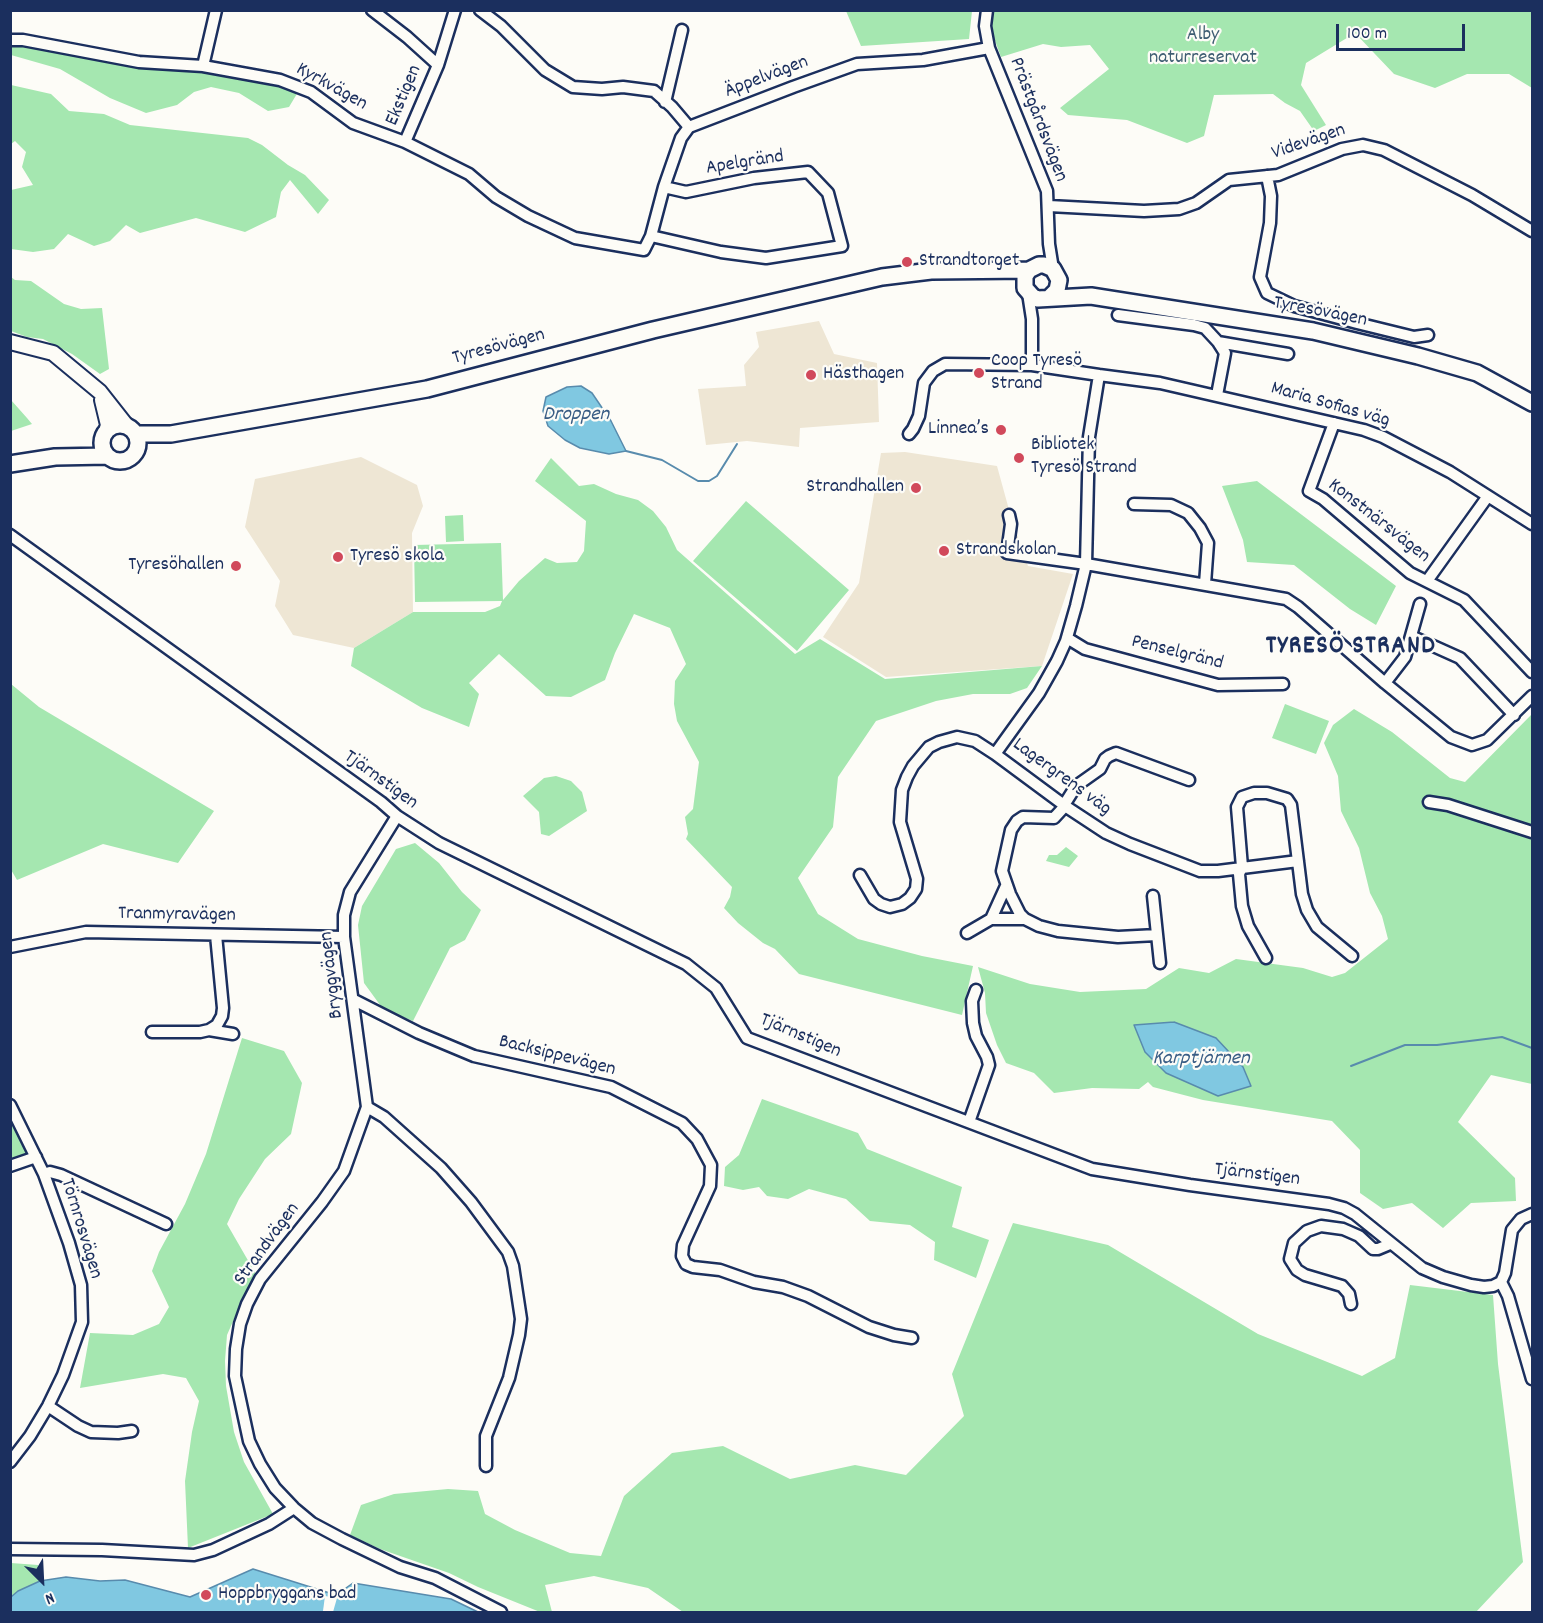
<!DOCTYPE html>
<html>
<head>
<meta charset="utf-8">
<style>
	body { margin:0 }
	#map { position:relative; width:1543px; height:1623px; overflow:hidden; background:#fdfcf7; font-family:Dekko,sans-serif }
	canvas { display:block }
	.frame { position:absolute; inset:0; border:12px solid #1b2f5e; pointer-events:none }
	.north { position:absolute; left:12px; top:1551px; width:60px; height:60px; -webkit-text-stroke:4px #fdfcf7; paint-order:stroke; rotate:156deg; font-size:16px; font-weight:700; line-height:24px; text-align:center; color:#1b2f5e }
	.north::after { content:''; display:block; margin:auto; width:21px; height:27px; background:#1b2f5e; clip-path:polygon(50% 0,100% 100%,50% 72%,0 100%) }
	.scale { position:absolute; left:1336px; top:24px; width:129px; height:27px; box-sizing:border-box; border:3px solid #1b2f5e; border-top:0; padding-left:8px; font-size:18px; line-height:21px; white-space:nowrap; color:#1b2f5e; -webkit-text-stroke:4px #fdfcf7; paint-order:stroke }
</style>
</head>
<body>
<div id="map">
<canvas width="1543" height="1623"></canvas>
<div class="frame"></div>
<div class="north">N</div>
<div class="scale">100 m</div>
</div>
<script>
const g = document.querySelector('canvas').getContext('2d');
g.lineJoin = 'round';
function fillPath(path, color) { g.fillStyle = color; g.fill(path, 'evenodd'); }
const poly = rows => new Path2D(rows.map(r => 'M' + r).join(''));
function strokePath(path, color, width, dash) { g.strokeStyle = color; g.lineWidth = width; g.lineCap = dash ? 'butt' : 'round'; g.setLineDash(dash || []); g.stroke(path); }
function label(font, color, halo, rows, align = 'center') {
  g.font = font + ' Dekko,sans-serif'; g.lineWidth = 4.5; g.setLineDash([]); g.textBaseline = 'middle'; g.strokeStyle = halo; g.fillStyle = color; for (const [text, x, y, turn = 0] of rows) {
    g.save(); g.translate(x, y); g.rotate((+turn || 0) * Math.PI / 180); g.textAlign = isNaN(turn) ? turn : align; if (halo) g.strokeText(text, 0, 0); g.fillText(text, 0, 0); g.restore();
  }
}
const built = poly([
	[819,321,834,354,877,363,879,422,800,428,799,447,747,441,706,445,698,389,746,386,744,365,759,347,756,332],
	[905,452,997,466,1011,517,1028,566,1073,574,1042,666,886,677,823,637,859,583,881,453],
	[361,457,417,485,423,506,412,533,413,612,354,648,293,635,275,606,280,581,245,527,255,479]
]);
const green = poly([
	[846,11,972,11,969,39,861,46],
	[990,11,1532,11,1532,88,1509,74,1467,74,1435,88,1394,74,1355,33,1306,63,1301,85,1326,125,1314,131,1300,111,1285,103,1273,94,1214,95,1204,136,1187,143,1127,120,1068,115,1060,108,1109,69,1090,45,1061,47,1043,44,1001,57,993,35,990,22],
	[10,44,21,44,141,67,205,73,276,82,298,92,289,107,268,111,239,93,211,87,194,92,177,105,146,113,110,98,60,69,11,55],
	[11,85,51,94,69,111,104,114,130,125,248,138,262,145,288,165,305,175,329,200,318,214,290,180,281,192,276,217,245,232,196,218,140,233,126,225,110,241,94,246,68,234,54,249,33,252,11,249,11,190,33,185,22,167,26,152,15,141,11,144],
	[11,277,15,280,31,281,64,304,81,309,102,308,109,369,100,374,72,354,43,339,27,337,11,331],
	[11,400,27,418,32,424,11,431],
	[551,458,579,486,594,484,616,494,638,500,653,511,666,527,677,550,795,654,820,639,885,679,1042,666,1027,688,1010,694,973,694,936,701,876,721,838,777,833,827,798,878,818,914,858,939,922,956,973,966,962,1015,799,974,775,949,763,943,738,923,724,908,730,897,732,887,686,839,688,834,685,817,693,809,699,762,677,721,674,704,675,681,686,664,670,628,634,614,615,653,605,680,571,697,546,696,499,654,469,683,479,694,469,727,422,708,351,666,354,648,413,612,485,612,500,606,502,601,415,602,414,545,501,543,503,600,519,581,545,558,557,563,577,562,584,551,586,521,535,481],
	[1257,481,1396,586,1376,625,1350,609,1294,565,1247,562,1243,540,1222,486],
	[746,501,849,590,797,651,693,561],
	[463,515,464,541,446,542,445,516],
	[11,684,39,707,214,811,178,863,103,844,17,880,10,868],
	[1285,704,1329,721,1316,754,1272,738],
	[1354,709,1392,732,1450,778,1465,782,1532,714,1532,1084,1491,1075,1458,1122,1515,1178,1516,1201,1471,1203,1443,1228,1412,1203,1383,1209,1360,1193,1360,1150,1332,1121,1203,1100,1153,1087,1148,1082,1139,1089,1092,1088,1054,1093,1034,1073,1006,1063,997,1045,986,1013,985,993,978,967,1030,984,1080,992,1146,989,1179,968,1209,973,1236,959,1303,968,1332,977,1345,973,1388,939,1382,916,1370,893,1359,848,1341,811,1338,776,1324,743,1333,725],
	[1145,1052,1218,1096,1166,1073],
	[556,776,571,781,582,792,587,811,549,836,541,834,539,812,523,796,544,778],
	[415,843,439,863,462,892,481,910,465,940,450,948,413,1021,383,1009,364,983,358,925,362,906,396,849],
	[1066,847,1078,856,1069,867,1046,861,1049,855,1057,855],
	[242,1038,284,1051,302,1083,291,1134,265,1159,239,1199,227,1224,257,1276,238,1310,227,1335,225,1361,226,1386,234,1432,244,1462,273,1514,188,1548,185,1481,192,1432,199,1401,186,1378,163,1374,80,1388,90,1333,133,1335,159,1324,169,1307,152,1271,159,1252,185,1204,206,1154],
	[762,1099,858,1133,867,1149,962,1187,952,1227,989,1240,976,1278,934,1260,935,1242,910,1225,870,1221,846,1199,809,1189,788,1199,767,1196,759,1187,743,1190,724,1186,725,1167,739,1155],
	[10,1109,32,1152,11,1161,10,1161],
	[1013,1223,1108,1245,1258,1334,1362,1376,1395,1358,1410,1285,1493,1295,1498,1364,1523,1562,1476,1612,683,1612,648,1588,594,1576,545,1585,552,1612,540,1612,478,1587,449,1573,380,1549,350,1535,361,1505,394,1494,448,1489,478,1491,485,1514,515,1530,570,1553,601,1556,624,1496,672,1453,723,1446,790,1479,855,1465,906,1475,964,1416,952,1374],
	[11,1563,38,1565,40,1581,18,1591,11,1597]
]);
const water = poly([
	[581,386,592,393,611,421,626,451,609,454,580,448,565,440,548,426,543,411,546,397,567,387,581,386],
	[1174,1022,1216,1038,1243,1067,1251,1086,1218,1096,1166,1073,1145,1052,1134,1025,1174,1022],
	[253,1569,336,1595,353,1583,451,1599,478,1612,11,1612,11,1597,18,1591,40,1581,66,1577,100,1581,125,1580,190,1597,253,1569]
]);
const pier = poly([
	[325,1596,337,1598,333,1612,323,1611]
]);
const stream = poly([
	[626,451,662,460,698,481,709,481,717,476,737,444],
	[1351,1066,1405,1045,1437,1045,1502,1037,1532,1048]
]);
const minor = poly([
	[372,10,407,37,438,65],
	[480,10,501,26,545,70,573,87,602,89,623,87,654,91,672,107,689,127],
	[987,10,985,26,989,48,1047,191,1049,244,1053,269],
	[10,40,23,40,139,62,203,66,280,80,311,92,353,123,405,142,469,174,496,197,528,216,575,238,644,250,651,236,664,187,681,138,689,127,793,87,857,64,923,60,989,48],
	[203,66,216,10],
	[665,102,682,30],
	[405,142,438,65,455,10],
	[1267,176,1271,196,1270,223,1260,277,1267,293,1294,306,1357,323,1414,337,1428,335],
	[1049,206,1144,211,1179,209,1196,203,1229,180,1278,175,1342,149,1363,145,1384,150,1472,195,1532,231],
	[651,236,721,252,766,258,842,246,828,193,808,172,754,178,686,192,664,187],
	[1028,293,1032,319,1032,365],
	[1118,315,1194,325,1205,328,1218,342,1288,354],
	[1099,375,1160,383,1364,430,1383,437,1450,472,1532,524],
	[1217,395,1225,353,1218,342],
	[1334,423,1309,491,1323,499,1410,573,1464,600,1532,672],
	[909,434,913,429,919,416,924,383,933,371,945,364,1032,365,1099,375,1089,437,1086,564,1076,606,1066,641,1057,661,1039,693,995,754],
	[1134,504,1171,505,1188,513,1200,528,1208,543,1205,584],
	[1009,515,1011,524,1007,553,1086,564,1286,599,1298,607,1385,683,1451,737,1472,745,1487,740,1532,696],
	[10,535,381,802,397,816,439,843,686,964,716,988,747,1038,1092,1169,1190,1185,1329,1204,1344,1208,1355,1214,1422,1268,1443,1277,1471,1285,1484,1287,1493,1286,1501,1282,1505,1273,1512,1230,1521,1219,1532,1214],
	[1427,581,1488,496],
	[1411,636,1460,658,1514,715],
	[1067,638,1085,649,1218,685,1283,684],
	[1385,683,1405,657,1420,604],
	[1429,802,1448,805,1532,832],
	[1064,805,1076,786,1100,769,1105,759,1109,756,1116,753,1189,780],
	[1065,806,1054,818,1023,817,1017,821,1011,830,1002,871,1010,894,1020,914,1025,919,1039,926,1058,931,1118,937,1157,935],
	[397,816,350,892,344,915,344,937,367,1107,344,1171,322,1202,260,1279,247,1304,240,1324,236,1349,235,1376,249,1441,260,1464,275,1488,294,1508,312,1523,342,1539,400,1567,435,1578,501,1612],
	[860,875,874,899,881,904,890,907,902,904,910,898,916,889,917,879,900,822,902,790,907,777,913,766,929,747,939,742,957,737,975,741,995,754,1068,808,1106,833,1130,844,1200,871,1218,871,1298,861],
	[1153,896,1160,963],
	[991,919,1006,886],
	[967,933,991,919,1025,919],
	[10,947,86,932,344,937],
	[1266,958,1248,926,1242,906,1239,874,1242,867,1237,807,1242,797,1254,793,1267,793,1287,799,1291,805,1302,894,1307,910,1317,927,1352,956],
	[354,1000,419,1033,474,1056,611,1087,682,1123,697,1139,711,1165,710,1186,683,1245,682,1256,686,1264,693,1267,720,1270,754,1282,783,1287,808,1296,869,1327,894,1335,912,1338],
	[209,1030,233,1034],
	[152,1032,200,1032,209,1030,217,1025,222,1016,223,1008,216,935],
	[10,1105,44,1174,69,1243,81,1285,82,1322,63,1375,48,1406,30,1436,10,1462],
	[367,1107,384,1117,441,1168,471,1202,508,1252,513,1266,521,1319,519,1335,509,1378,486,1436,486,1466],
	[969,1122,989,1065,987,1057,976,1036,973,1023,972,1001,976,990],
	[10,1166,36,1157],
	[44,1174,50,1172,61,1175,166,1224],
	[1501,1282,1508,1296,1532,1379],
	[1351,1304,1349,1294,1342,1286,1305,1275,1297,1270,1290,1259,1294,1243,1307,1231,1321,1226,1343,1229,1359,1236,1373,1249,1378,1249,1390,1244],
	[48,1406,78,1426,91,1432,118,1433,132,1431],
	[10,1549,102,1550,194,1555,213,1550,269,1524,294,1508]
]);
const tertiary = poly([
	[10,342,53,353,100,392,126,425],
	[102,400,108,425,106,432]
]);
const secondary = poly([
	[1029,270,1025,276,1025,288,1033,297,1038,299,1091,296,1313,331,1418,356,1477,373,1532,403],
	'102 443a18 18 0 1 1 36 0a18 18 0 1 1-36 0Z',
	[137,434,171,434,427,389,653,330,882,277,931,271,1029,270,1039,265,1044,265,1053,269,1059,280,1057,290,1049,298],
	[10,464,55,457,107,456]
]);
const markers = [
	[907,262,6,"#d1495b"],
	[979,373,6,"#d1495b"],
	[811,375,6,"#d1495b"],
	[1001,430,6,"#d1495b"],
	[1019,458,6,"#d1495b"],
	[916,488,6,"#d1495b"],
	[944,551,6,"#d1495b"],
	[338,557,6,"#d1495b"],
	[236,566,6,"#d1495b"],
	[206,1595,6,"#d1495b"]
];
const parkNames = [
	["Alby",1203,36],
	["naturreservat",1203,59]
];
const streetNames = [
	["Äppelvägen",767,78,-21],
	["Kyrkvägen",331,88,29],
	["Ekstigen",405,96,-67],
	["Prästgårdsvägen",1037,120,69],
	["Videvägen",1309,143,-19],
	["Apelgränd",745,164,-9],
	["Tyresövägen",1320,313,11],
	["Tyresövägen",499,348,-15],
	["Maria Sofias väg",1330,406,16],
	["Konstnärsvägen",1378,522,38],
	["Penselgränd",1177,654,14],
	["Lagergrens väg",1061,778,36],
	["Tjärnstigen",380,781,36],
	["Tranmyravägen",177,916,1],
	["Bryggvägen",333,975,-97],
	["Tjärnstigen",800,1037,23],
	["Backsippevägen",557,1057,14],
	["Tjärnstigen",1257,1176,7],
	["Törnrosvägen",80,1229,73],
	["Strandvägen",268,1245,-54]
];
const poiNames = [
	["Strandtorget",919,262],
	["Coop Tyresö",991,362],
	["Strand",991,385],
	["Hästhagen",823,375],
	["Linnea’s",989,430,"right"],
	["Bibliotek",1031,446],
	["Tyresö Strand",1031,469],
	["Strandhallen",904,488,"right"],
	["Strandskolan",956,551],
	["Tyresö skola",350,557],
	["Tyresöhallen",224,566,"right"],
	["Hoppbryggans bad",218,1595]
];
const waterNames = [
	["Droppen",576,416],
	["Karptjärnen",1201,1060]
];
const districtNames = [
	["TYRESÖ STRAND",1351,648]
];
fillPath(built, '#eee6d4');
fillPath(green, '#a5e7b0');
fillPath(water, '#80c8e1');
strokePath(water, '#588bad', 1.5);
fillPath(pier, '#fdfcf7');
strokePath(stream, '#588bad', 2);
strokePath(minor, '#1b2f5e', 15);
strokePath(tertiary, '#1b2f5e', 18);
strokePath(secondary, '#1b2f5e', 20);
strokePath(minor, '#fdfcf7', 10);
strokePath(tertiary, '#fdfcf7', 14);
strokePath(secondary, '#fdfcf7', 15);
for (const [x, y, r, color] of markers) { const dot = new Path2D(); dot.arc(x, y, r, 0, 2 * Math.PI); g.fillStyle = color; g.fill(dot); strokePath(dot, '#fdfcf7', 2); }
label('20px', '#3e5d72', '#fdfcf7', parkNames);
label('20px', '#1b2f5e', '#fdfcf7', streetNames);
label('20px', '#1b2f5e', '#fdfcf7', poiNames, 'left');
label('italic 21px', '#395d85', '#fdfcf7', waterNames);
g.letterSpacing = '1.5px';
label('bold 26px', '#1b2f5e', '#fdfcf7', districtNames);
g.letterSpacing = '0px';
</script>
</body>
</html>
